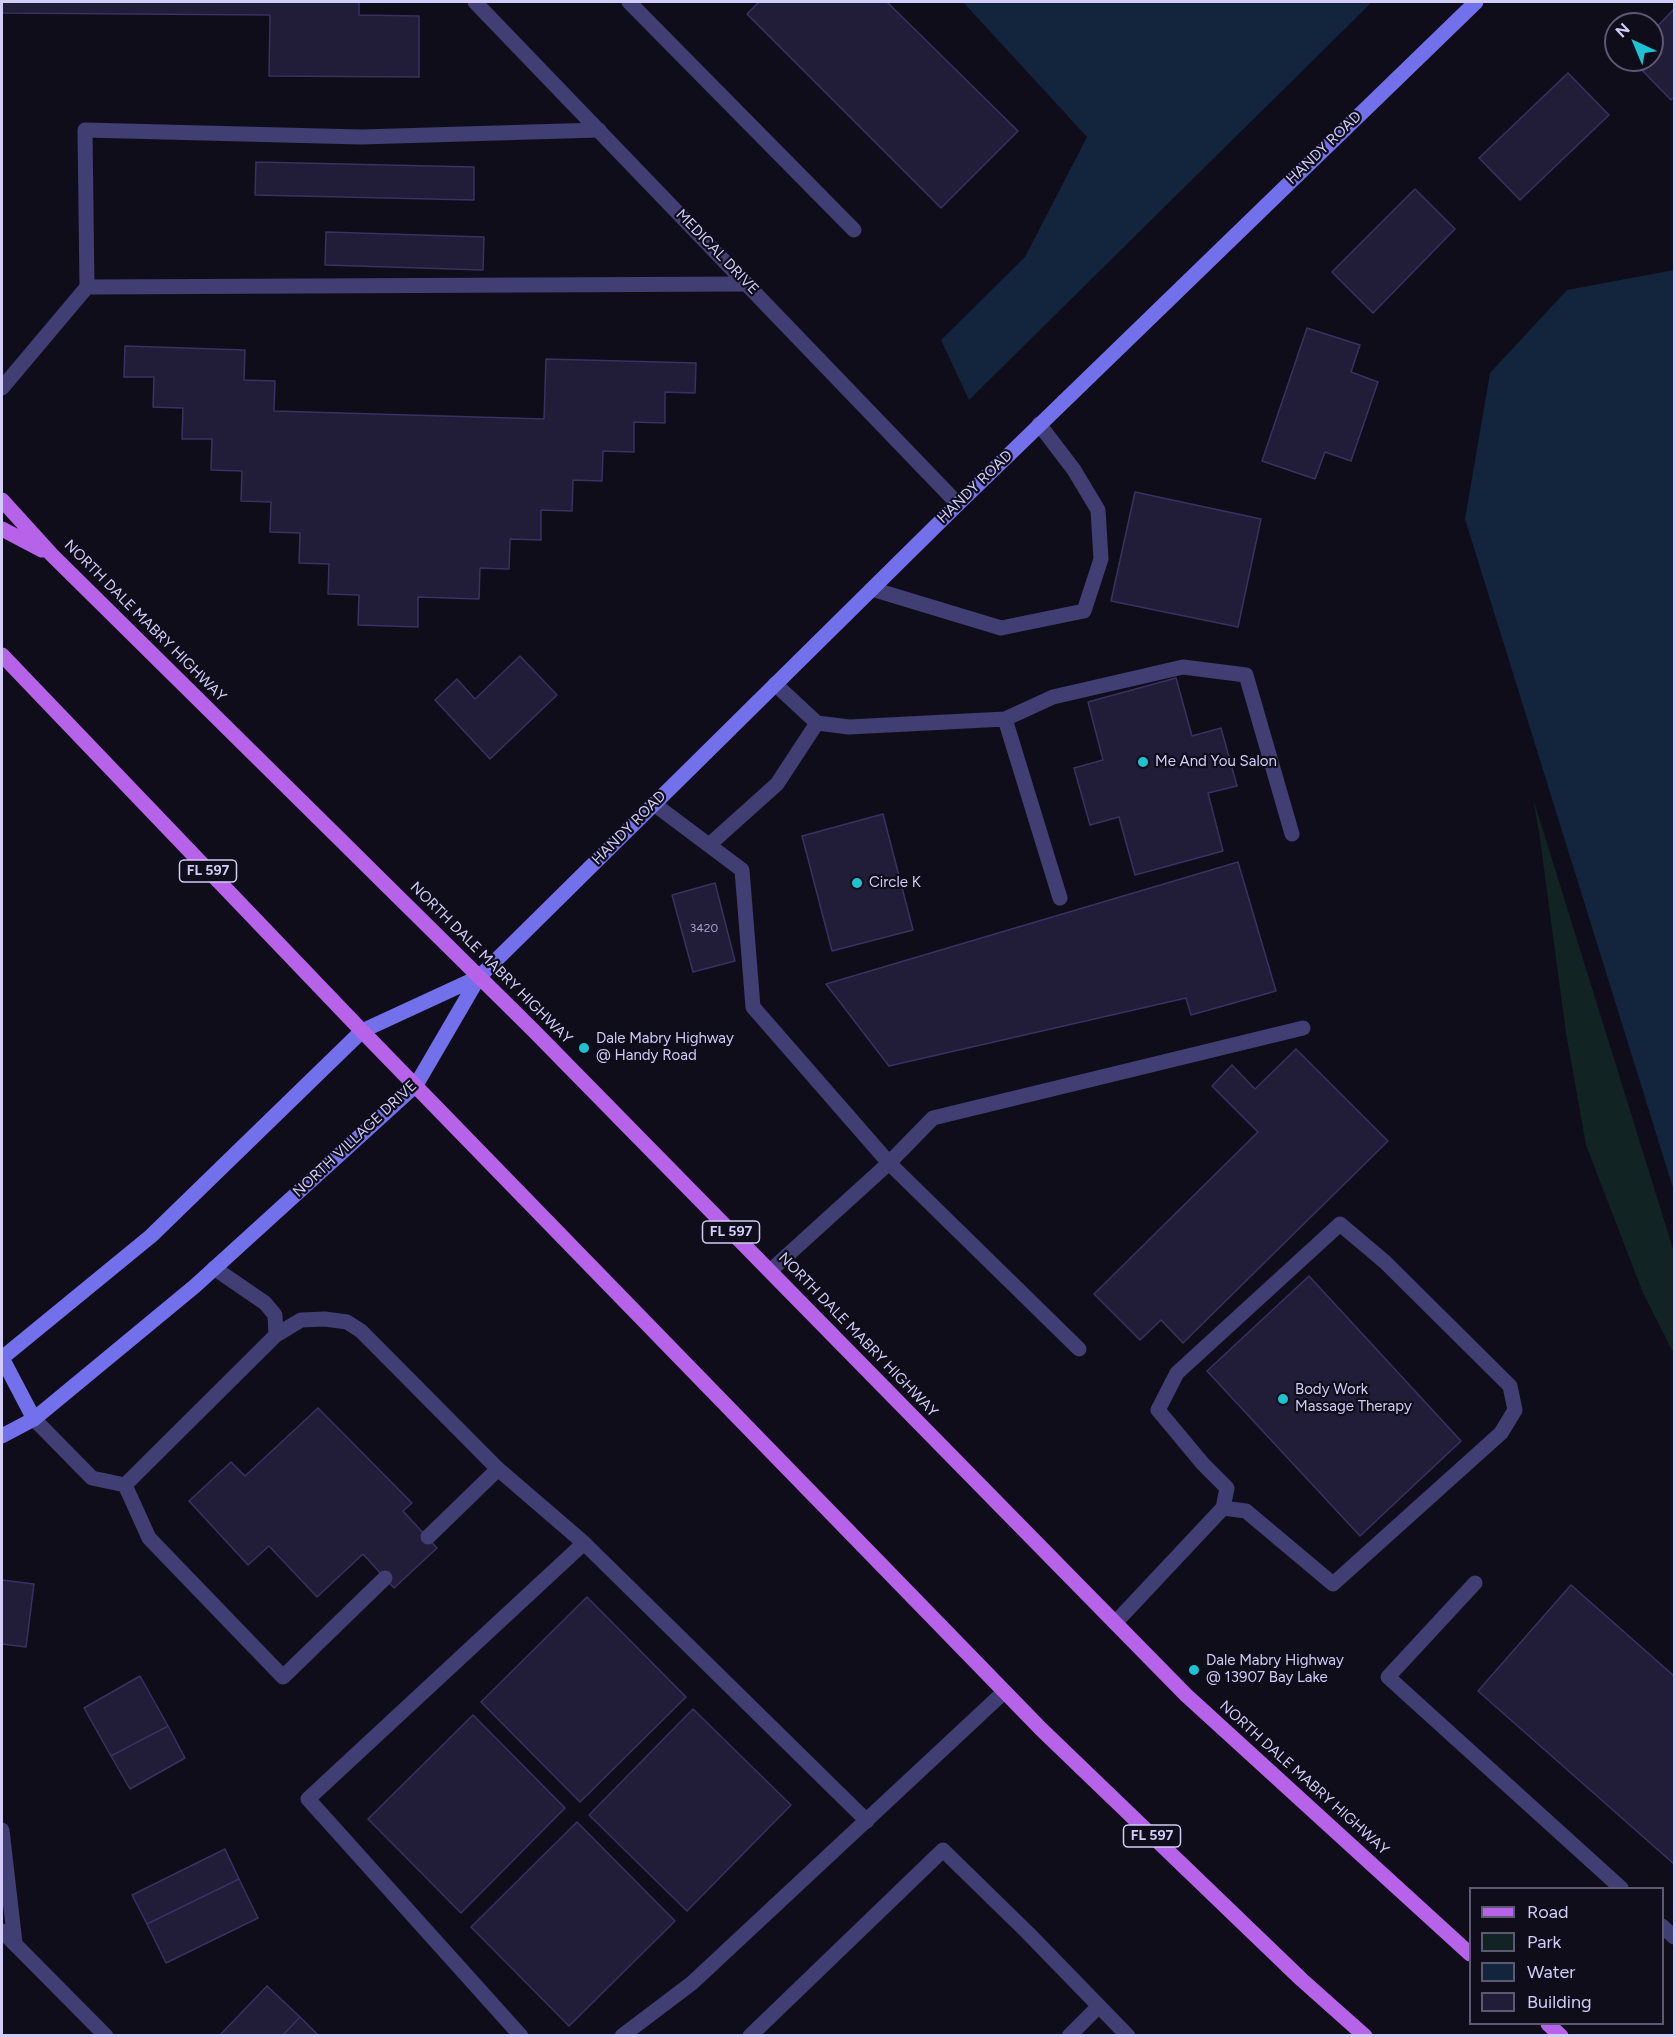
<!DOCTYPE html>
<html>
<head>
<meta charset="utf-8">
<style>
	body { margin:0 }
	#map { position:relative; width:1676px; height:2037px; overflow:hidden; background:#0f0d1a; font-family:Figtree,sans-serif }
	canvas { display:block }
	.frame { position:absolute; inset:0; border:3px solid #d1ccf8; pointer-events:none }
	.legend { position:absolute; left:1469px; top:1887px; width:195px; height:138px; box-sizing:border-box; background:#0f0d1a; border:2px solid #5d5973; margin:0; padding:8px 10px; list-style:none; font-size:18px; color:#d1ccf8 }
	.legend li { display:flex; align-items:center; gap:12px; height:30px }
	.legend b { width:30px; border:2px solid #5d5973 }
	.north { position:absolute; left:1604px; top:12px; width:60px; height:60px; box-sizing:border-box; background:#0f0d1a; border:2px solid #5d5973; border-radius:50%; rotate:316deg; font-size:16px; font-weight:700; line-height:24px; text-align:center; color:#d1ccf8 }
	.north::after { content:''; display:block; margin:auto; width:21px; height:27px; background:#1dc3d3; clip-path:polygon(50% 0,100% 100%,50% 72%,0 100%) }
</style>
</head>
<body>
<div id="map">
<canvas width="1676" height="2037"></canvas>
<div class="frame"></div>
<ul class="legend">
<li><b style="height:8px;background:#b662e9"></b>Road</li>
<li><b style="height:16px;background:#112322"></b>Park</li>
<li><b style="height:16px;background:#13243d"></b>Water</li>
<li><b style="height:16px;background:#211c38"></b>Building</li>
</ul>
<div class="north">N</div>
</div>
<script>
const g = document.querySelector('canvas').getContext('2d');
g.lineJoin = 'round';
function fillPath(path, color) { g.fillStyle = color; g.fill(path, 'evenodd'); }
const poly = rows => new Path2D(rows.map(r => 'M' + r).join(''));
function strokePath(path, color, width, dash) { g.strokeStyle = color; g.lineWidth = width; g.lineCap = dash ? 'butt' : 'round'; g.setLineDash(dash || []); g.stroke(path); }
function label(font, color, halo, rows, align = 'center') {
  g.font = font + ' Figtree,sans-serif'; g.lineWidth = 4.5; g.setLineDash([]); g.textBaseline = 'middle'; g.strokeStyle = halo; g.fillStyle = color; for (const [text, x, y, turn = 0] of rows) {
    g.save(); g.translate(x, y); g.rotate((+turn || 0) * Math.PI / 180); g.textAlign = isNaN(turn) ? turn : align; if (halo) g.strokeText(text, 0, 0); g.fillText(text, 0, 0); g.restore();
  }
}
const green = poly([
	[1533,798,1674,1252,1674,1354,1643,1293,1586,1145,1566,1033,1540,839]
]);
const water = poly([
	[963,2,1372,2,969,400,941,340,1025,257,1087,137],
	[1674,270,1674,1191,1465,519,1490,373,1567,290]
]);
const building = poly([
	[2,2,359,2,359,15,419,16,419,77,269,76,270,15,2,13,2,2],
	[759,2,887,2,1018,131,941,208,747,14,759,2],
	[1674,9,1674,97,1671,100,1632,60,1652,60,1652,32,1674,9],
	[1568,73,1609,115,1520,200,1479,158,1568,73],
	[256,162,474,167,474,200,255,195,256,162],
	[1415,189,1455,229,1373,313,1332,272,1415,189],
	[326,232,484,237,483,270,325,265,326,232],
	[1307,328,1360,345,1351,372,1378,382,1351,461,1325,452,1315,479,1262,461,1307,328],
	[125,346,245,350,244,380,275,381,274,411,544,419,546,359,696,363,695,393,665,392,665,423,634,422,634,452,603,451,602,481,573,480,572,511,541,510,541,540,510,539,509,569,480,568,479,599,418,597,418,627,358,625,359,595,328,594,329,564,299,563,300,533,270,532,271,502,241,501,242,471,211,470,212,439,182,439,183,408,153,407,154,377,124,377,125,346],
	[1135,492,1261,519,1238,627,1111,601,1135,492],
	[520,656,557,695,490,759,435,700,457,679,475,699,520,656],
	[1176,678,1192,736,1221,728,1237,786,1208,793,1223,851,1135,875,1119,817,1090,825,1074,768,1103,760,1088,702,1176,678],
	[883,814,913,930,832,951,802,836,883,814],
	[1238,862,1276,991,1191,1015,1186,998,889,1066,826,984,1238,862],
	[715,883,735,961,693,972,672,895,715,883],
	[1296,1049,1388,1141,1183,1343,1161,1320,1140,1340,1094,1294,1258,1132,1212,1086,1232,1065,1255,1089,1296,1049],
	[1309,1276,1461,1441,1360,1536,1207,1371,1309,1276],
	[318,1408,412,1503,403,1511,437,1548,394,1588,363,1554,317,1597,269,1546,248,1565,189,1501,231,1462,245,1476,318,1408],
	[2,1580,34,1584,26,1647,2,1644,2,1580],
	[1571,1585,1674,1676,1674,1864,1478,1691,1571,1585],
	[587,1597,686,1697,580,1802,481,1702,587,1597],
	[140,1676,168,1726,111,1756,84,1708,140,1676],
	[693,1709,791,1805,687,1911,589,1815,693,1709],
	[473,1715,565,1808,461,1913,368,1819,473,1715],
	[168,1726,185,1758,130,1789,111,1756,168,1726],
	[577,1822,675,1921,569,2026,471,1927,577,1822],
	[225,1849,239,1879,147,1924,132,1895,225,1849],
	[239,1879,258,1918,166,1963,147,1924,239,1879],
	[267,1986,300,2017,282,2036,219,2036,267,1986],
	[300,2017,319,2036,282,2036,300,2017]
]);
const lane = poly([
	[629,2,854,230],
	[87,287,747,284],
	[2,388,87,287,85,130,361,137,599,130],
	[872,589,1001,628,1084,611,1101,559,1098,510,1074,470,1039,424],
	[775,684,817,723,849,727,1005,719,1053,697,1183,667,1246,675,1292,834],
	[1005,719,1060,898],
	[654,804,742,870,753,1007,889,1163,1079,1349],
	[709,845,777,784,817,723],
	[770,1271,889,1163,933,1118,1303,1028],
	[276,1335,301,1320,325,1319,347,1322,361,1331,498,1469,584,1543,867,1821],
	[34,1419,92,1478,125,1485,276,1335,275,1315,265,1303,214,1268],
	[125,1485,149,1538,283,1677,385,1578],
	[428,1537,498,1469],
	[1475,1583,1388,1677,1621,1888],
	[1115,1623,1223,1508,1227,1488,1203,1464,1158,1410,1177,1373,1340,1224,1385,1262,1510,1386,1515,1410,1501,1433,1333,1584,1246,1511,1223,1508],
	[1662,1926,1674,1937],
	[521,2036,308,1799,584,1543],
	[622,2036,692,1983,1004,1692],
	[750,2036,943,1850,1028,1933,1128,2036],
	[1069,2036,1099,2006]
]);
const street = poly([
	[475,2,958,504],
	[2,1830,15,1943],
	[2,1931,106,2036]
]);
const secondary = poly([
	[34,1419,2,1358,151,1236,362,1031,479,977],
	[2,1436,34,1419,195,1286,416,1085,479,977,958,504,1476,2]
]);
const primary = poly([
	[2,500,52,555,533,1030,1186,1695,1470,1954],
	[2,529,42,550],
	[2,655,362,1031,1041,1729,1302,1980,1365,2036],
	[1548,2024,1561,2036]
]);
const markers = [
	[1143,762,6,"#1dc3d3"],
	[857,883,6,"#1dc3d3"],
	[584,1048,6,"#1dc3d3"],
	[1283,1399,6,"#1dc3d3"],
	[1194,1670,6,"#1dc3d3"]
];
const numberNames = [
	["3420",704,928]
];
const shields = [
	[208,871,57],
	[731,1232,57],
	[1152,1836,57]
];
const shieldNames = [
	["FL 597",208,871],
	["FL 597",731,1232],
	["FL 597",1152,1836]
];
const streetNames = [
	["HANDY ROAD",1324,148,-44],
	["MEDICAL DRIVE",717,252,46],
	["HANDY ROAD",975,487,-44],
	["NORTH DALE MABRY HIGHWAY",145,621,45],
	["HANDY ROAD",629,828,-45],
	["NORTH DALE MABRY HIGHWAY",491,963,45],
	["NORTH VILLAGE DRIVE",355,1139,-43],
	["NORTH DALE MABRY HIGHWAY",858,1335,46],
	["NORTH DALE MABRY HIGHWAY",1304,1778,42]
];
const poiNames = [
	["Me And You Salon",1155,762],
	["Circle K",869,883],
	["Dale Mabry Highway",596,1039],
	["@ Handy Road",596,1056],
	["Body Work",1295,1390],
	["Massage Therapy",1295,1407],
	["Dale Mabry Highway",1206,1661],
	["@ 13907 Bay Lake",1206,1678]
];
fillPath(green, '#112322');
fillPath(water, '#13243d');
fillPath(building, '#211c38');
strokePath(building, '#3a3161', 1.5);
strokePath(lane, '#403e72', 15);
strokePath(street, '#403e72', 15);
strokePath(secondary, '#7270eb', 15);
strokePath(primary, '#b662e9', 15);
for (const [x, y, r, color] of markers) { const dot = new Path2D(); dot.arc(x, y, r, 0, 2 * Math.PI); g.fillStyle = color; g.fill(dot); strokePath(dot, '#0f0d1a', 2); }
label('12px', '#a5a0c8', null, numberNames);
for (const [x, y, w] of shields) { const box = new Path2D(); box.roundRect(x - w / 2, y - 11, w, 22, 4.5); g.fillStyle = '#0f0d1a'; g.fill(box); strokePath(box, '#d1ccf8', 1.5); }
label('bold 14px', '#d1ccf8', null, shieldNames);
label('15px', '#d1ccf8', '#0f0d1a', streetNames);
label('15px', '#d1ccf8', '#0f0d1a', poiNames, 'left');
</script>
</body>
</html>
